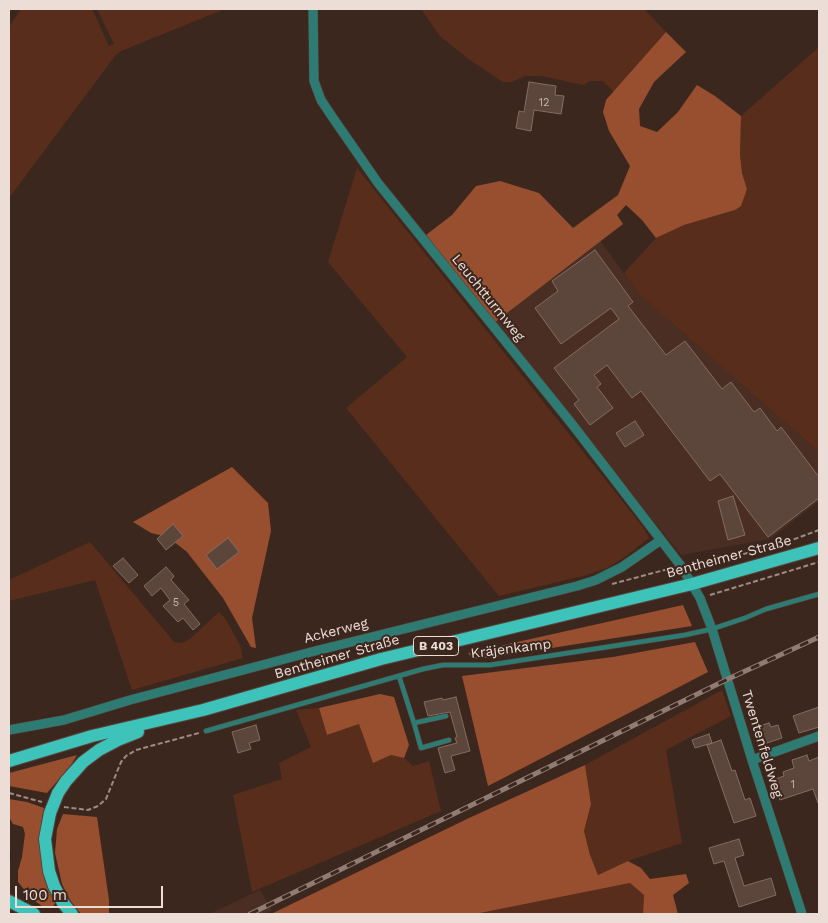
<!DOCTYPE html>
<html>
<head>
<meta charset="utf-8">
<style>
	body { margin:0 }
	#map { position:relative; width:828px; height:923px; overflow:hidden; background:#3c271e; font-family:"Work Sans",sans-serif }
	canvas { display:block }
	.frame { position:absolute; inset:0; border:10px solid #ecddd7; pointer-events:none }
	.scale { position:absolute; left:15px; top:886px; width:148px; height:22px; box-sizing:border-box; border:2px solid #ecddd7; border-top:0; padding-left:6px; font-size:15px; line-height:18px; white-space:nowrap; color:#ecddd7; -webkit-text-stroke:4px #3c271e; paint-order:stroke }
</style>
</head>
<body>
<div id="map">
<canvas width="828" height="923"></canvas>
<div class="frame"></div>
<div class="scale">100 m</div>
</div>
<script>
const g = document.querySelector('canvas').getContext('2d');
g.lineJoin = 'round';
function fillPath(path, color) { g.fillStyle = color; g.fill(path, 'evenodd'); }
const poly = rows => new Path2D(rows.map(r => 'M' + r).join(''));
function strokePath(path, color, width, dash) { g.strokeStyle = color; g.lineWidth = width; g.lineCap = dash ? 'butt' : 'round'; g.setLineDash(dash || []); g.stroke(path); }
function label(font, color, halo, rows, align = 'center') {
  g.font = font + ' "Work Sans",sans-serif'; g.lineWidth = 4; g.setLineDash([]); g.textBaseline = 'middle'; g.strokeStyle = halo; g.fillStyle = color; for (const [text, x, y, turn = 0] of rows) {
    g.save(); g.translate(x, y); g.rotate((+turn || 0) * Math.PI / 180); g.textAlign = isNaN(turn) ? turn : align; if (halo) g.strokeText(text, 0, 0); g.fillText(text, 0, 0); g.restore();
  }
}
const built = poly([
	[600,241,640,295,819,452,819,501,770,539,681,555,494,323],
	[260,890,272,910,265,914,209,914]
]);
const green = poly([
	[21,9,92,9,109,46,114,44,97,9,225,9,121,51,115,56,9,198,9,27],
	[421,9,644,9,666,32,614,92,603,81,590,81,583,85,542,76,525,76,512,82,503,82,467,58,440,36],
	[819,47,819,452,640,295,624,273,656,238,684,225,735,210,747,189,742,173,740,155,741,116],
	[357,168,643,527,649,538,625,557,607,568,587,575,499,596,346,408,407,357,328,262],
	[90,542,174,642,182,643,190,639,219,612,225,618,240,645,243,658,132,690,95,580,9,601,9,580],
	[722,690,731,716,666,750,682,843,628,861,598,875,590,855,584,831,591,804,585,765],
	[319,708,327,735,359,724,391,755,404,758,413,766,429,761,441,811,252,892,233,795,282,779,279,763,311,747,296,710],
	[630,883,644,895,643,914,475,914]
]);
const forest = poly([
	[666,32,686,52,654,82,639,109,640,126,657,132,678,112,697,85,715,96,741,116,740,155,742,173,747,189,741,206,735,210,684,225,656,238,642,220,626,205,617,215,623,224,494,323,426,235,452,215,476,186,500,181,539,193,573,228,618,195,630,166,609,131,603,112,606,100],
	[232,467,268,503,271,531,252,618,256,648,251,647,223,598,187,552,168,537,151,533,133,522],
	[683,605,692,626,494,657,473,659,468,653],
	[695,642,708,672,488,786,462,676,613,657],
	[380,694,394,697,409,745,404,758,391,755,373,763,359,724,327,735,319,708],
	[77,755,71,765,47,793,9,786,9,773],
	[585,765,591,804,584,831,590,855,598,875,628,861,641,868,650,879,686,874,689,883,673,895,678,914,643,914,644,895,630,883,475,914,271,914,469,818],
	[9,799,27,802,44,808,41,824,41,860,47,884,55,903,53,907,43,907,31,898,18,882,18,871,22,857,25,834,23,827,13,824,9,817],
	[63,814,97,817,109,900,109,914,81,914,70,900,62,884,55,853,57,829]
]);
const stream = poly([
	[9,853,9,859]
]);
const building = poly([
	[529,82,556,86,555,95,564,96,561,114,534,110,531,131,516,128,519,111,524,112,529,82],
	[595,250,633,302,628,306,666,355,685,341,722,389,731,382,754,412,760,408,777,431,781,427,819,477,819,498,768,537,720,474,710,481,641,391,632,398,607,365,594,375,601,384,597,387,613,408,590,425,574,404,579,400,554,368,619,319,611,308,561,344,535,308,558,291,552,281,595,250],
	[635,421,644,435,625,447,616,433,635,421],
	[733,496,745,535,728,540,718,501,733,496],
	[173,524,183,536,166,550,157,539,173,524],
	[228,538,239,552,217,569,206,555,228,538],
	[123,558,138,575,129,583,113,566,123,558],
	[166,567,174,576,171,580,189,600,184,604,200,624,193,630,183,618,178,622,163,606,170,600,161,588,152,596,144,586,166,567],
	[456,697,470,751,451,756,455,770,445,773,438,748,457,743,455,738,457,737,450,712,428,716,424,702,442,698,443,700,456,697],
	[819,707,819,727,799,733,793,716,819,707],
	[769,723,771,727,778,725,782,738,764,744,759,726,769,723],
	[256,725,260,740,249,743,251,749,238,753,232,732,256,725],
	[709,734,712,743,695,748,692,740,709,734],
	[721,740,732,771,735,770,745,800,750,798,756,816,734,823,707,745,721,740],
	[807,755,809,761,819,757,819,802,818,803,813,789,780,800,773,780,784,776,783,772,794,768,792,760,807,755],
	[739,839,744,855,735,858,744,886,771,878,776,895,739,907,724,861,714,864,709,848,739,839]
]);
const path = poly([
	[692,564,716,562,792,540,819,530],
	[612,584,672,568],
	[710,595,819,562],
	[9,793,42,802],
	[64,807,88,810,98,806,106,799,121,762,126,756,136,750,199,733]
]);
const lane = poly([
	[399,676,414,723,446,716],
	[414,723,421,748,449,740],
	[206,731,423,669,443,665,490,665,685,635,712,629,745,618,766,609,819,594]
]);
const street = poly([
	[313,9,314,81,321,100,333,118,378,183,572,424,681,566,700,598,712,629,752,760,802,914],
	[9,730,64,720,130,700,315,651,577,586,596,580,622,567,661,540],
	[752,760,819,736]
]);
const primary = poly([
	[9,761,92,736,203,710,381,659,692,584,819,548],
	[58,793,66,781,83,762,99,750,118,740,138,732],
	[50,813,45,839,49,871,54,886,63,903,72,914],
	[9,901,34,914]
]);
const rail = poly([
	[250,914,728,679,819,637]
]);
const primaryBridge = poly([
	[50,813,58,793]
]);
const numberNames = [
	["12",544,103],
	["5",176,603],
	["1",793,785]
];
const shields = [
	[436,646,45]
];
const shieldNames = [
	["B 403",436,646]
];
const streetNames = [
	["Leuchtturmweg",488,298,51],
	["Bentheimer Straße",729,557,-15],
	["Ackerweg",336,631,-14],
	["Kräjenkamp",511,649,-7],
	["Bentheimer Straße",337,657,-16],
	["Twentenfeldweg",762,744,73]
];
fillPath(built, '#4a2e23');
fillPath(green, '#592d1b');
fillPath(forest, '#984f2f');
strokePath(stream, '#002320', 3);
fillPath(building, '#5c453b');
strokePath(building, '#856c62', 1);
strokePath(lane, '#58443c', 5.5);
strokePath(street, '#58443c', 10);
strokePath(primary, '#58443c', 14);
strokePath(path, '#9d8b84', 2, [5, 2.5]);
strokePath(lane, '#2e7b74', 4.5);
strokePath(street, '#2e7b74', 9);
strokePath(primary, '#3dc3b9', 12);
strokePath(rail, '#8f7c75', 5);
strokePath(rail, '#3c271e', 3, [9]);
strokePath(primaryBridge, '#58443c', 14, []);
strokePath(primaryBridge, '#3dc3b9', 12);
label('11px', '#c8b7b0', null, numberNames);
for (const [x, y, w] of shields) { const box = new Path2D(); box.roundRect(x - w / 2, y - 9.5, w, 19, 4); g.fillStyle = '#3c271e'; g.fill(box); strokePath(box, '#ecddd7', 1); }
label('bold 12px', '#ecddd7', null, shieldNames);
label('14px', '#ecddd7', '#3c271e', streetNames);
</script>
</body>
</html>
